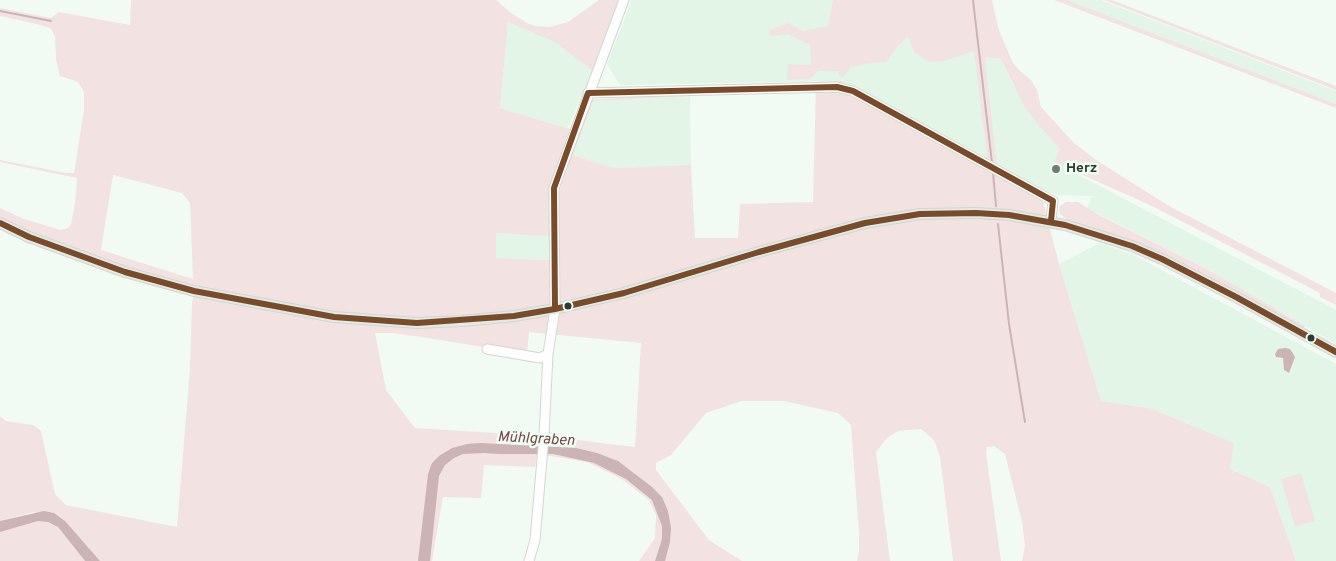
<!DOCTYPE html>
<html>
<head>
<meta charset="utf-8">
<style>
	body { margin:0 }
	canvas { display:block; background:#f1fbf3 }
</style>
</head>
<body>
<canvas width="1336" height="561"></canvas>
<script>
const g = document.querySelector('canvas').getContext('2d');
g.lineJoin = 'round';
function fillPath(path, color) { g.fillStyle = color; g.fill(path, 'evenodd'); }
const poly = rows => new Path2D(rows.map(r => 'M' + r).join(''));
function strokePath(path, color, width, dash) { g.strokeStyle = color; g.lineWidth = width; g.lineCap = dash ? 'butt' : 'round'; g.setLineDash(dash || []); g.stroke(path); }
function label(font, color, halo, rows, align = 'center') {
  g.font = font + ' Overpass,sans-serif'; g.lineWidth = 5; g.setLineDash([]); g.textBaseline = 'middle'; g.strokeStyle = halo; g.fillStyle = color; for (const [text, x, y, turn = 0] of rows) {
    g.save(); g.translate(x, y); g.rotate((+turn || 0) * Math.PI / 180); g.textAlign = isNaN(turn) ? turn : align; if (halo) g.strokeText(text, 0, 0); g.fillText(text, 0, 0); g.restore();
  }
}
const built = poly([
	[632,0,871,0,975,51,987,158,841,81,620,85,607,64],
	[1067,0,1101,0,1336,91,1336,104],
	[508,21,555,42,594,72,567,128,500,108],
	[985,57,1001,59,1012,83,1035,121,1060,149,1054,162,1336,310,1336,344,1205,268,1087,208,1092,196,1059,195,1048,192,997,165],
	[690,96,691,165,613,168,573,155,593,101],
	[496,233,550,235,549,260,495,258],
	[1100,243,1134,255,1336,364,1336,561,1296,561,1270,487,1230,469,1149,408,1101,401,1059,264]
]);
const green = poly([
	[131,0,496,0,511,13,527,23,535,26,550,27,568,22,599,0,622,0,588,88,586,88,594,72,555,42,508,22,500,108,570,129,550,185,557,195,559,182,589,100,691,93,690,96,593,101,573,155,613,168,691,165,695,238,738,238,740,204,813,202,816,82,841,81,1039,197,1043,202,1059,264,1101,401,1149,408,1234,443,1230,469,1270,487,1296,561,1022,561,1025,546,1022,522,1005,454,994,446,987,447,986,453,1001,561,953,561,940,457,934,440,921,429,898,431,887,438,876,452,890,561,857,561,859,551,859,534,851,425,838,413,784,401,742,401,706,413,671,455,656,463,656,470,709,540,742,561,639,561,655,538,656,515,649,500,620,478,587,462,550,456,537,456,535,467,484,465,481,498,443,497,432,561,100,561,77,537,34,512,0,521,0,416,6,421,33,425,41,431,55,494,66,505,177,527,190,368,192,302,196,286,134,270,22,230,0,219,0,208,24,219,61,230,68,228,71,224,75,203,77,178,0,162,0,160,66,173,74,173,84,110,84,92,78,82,60,76,56,60,55,36,51,29,41,25,0,16,0,8,51,18,59,12,130,25],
	[113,175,182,193,190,203,193,279,101,250],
	[496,233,550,236,549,260,496,258],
	[529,332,641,343,635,447,544,436,415,428,386,390,375,333,392,333,421,337,527,354],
	[833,0,992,0,999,31,1013,63,1020,71,1031,80,1037,90,1041,107,1073,142,1099,162,1171,207,1336,293,1336,305,1320,297,1320,293,1152,206,1054,162,1060,149,1035,121,1023,104,1001,59,985,57,997,164,1011,172,1010,174,986,161,985,157,987,157,974,51,944,61,929,62,914,52,909,39,907,37,898,46,886,62,872,63,851,67,842,78,837,71,818,71,810,79,787,80,788,64,810,65,811,61,810,45,788,34,771,36,769,31,788,23,803,31,828,26],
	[1054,0,1067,0,1336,104,1336,108],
	[1104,0,1112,0,1273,62,1336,86,1336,90],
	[1066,202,1078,202,1099,215,1205,268,1305,326,1304,328,1292,325,1132,242,1069,221,1060,214,1059,210,1060,206],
	[1301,473,1315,521,1295,527,1281,479],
	[38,521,48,522,58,527,85,561,0,561,0,532]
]);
const water = poly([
	[1285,348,1290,349,1295,357,1289,373,1284,370,1283,358,1276,357,1275,354,1278,349],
	[480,443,576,448,597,453,618,461,652,487,662,497,668,511,671,528,670,542,665,561,655,561,662,539,662,526,652,500,626,479,594,463,553,454,500,454,483,453,463,454,454,458,445,465,439,476,430,561,418,561,428,474,432,463,439,456,452,448,467,444],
	[44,511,54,513,65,521,100,561,85,561,58,527,48,522,38,521,0,532,0,521]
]);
const stream = poly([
	[973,0,992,163],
	[0,11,51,21],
	[993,173,996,206],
	[998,224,1009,324,1025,422]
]);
const minor = poly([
	[588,93,837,87,853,91,1053,201,1051,221],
	[487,349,540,358,548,354],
	[529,561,535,540,544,436,548,354,555,309,554,188,624,0]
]);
const major = poly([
	[0,223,29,237,125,272,194,291,334,317,417,323,462,321,514,316,555,309,624,293,759,252,865,223,920,214,976,213,1009,215,1065,225,1132,246,1162,259,1236,297,1336,352]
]);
const bus1 = poly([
	[0,223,29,237,125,272,194,291,334,317,417,323,514,316,555,309,624,293,759,252,865,223,920,214,976,213,1009,215,1065,225,1132,246,1162,259,1236,297,1336,352],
	[555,309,554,188,588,93,837,87,853,91,1053,201,1051,221]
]);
const markers = [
	[1056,169,5,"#747c76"],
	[568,306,4.5,"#313833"],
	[1311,338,4.5,"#313833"]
];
const poiNames = [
	["Herz",1066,169]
];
const waterNames = [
	["Mühlgraben",536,440,3]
];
fillPath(built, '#e3f5e7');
fillPath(green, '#f2e3e2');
fillPath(water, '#ccb3b4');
strokePath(stream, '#ccb3b4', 2);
strokePath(minor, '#d1d8d2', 11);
strokePath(major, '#d1d6d2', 12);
strokePath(minor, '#fdfefd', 9);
strokePath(major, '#e2eae4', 10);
strokePath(bus1, '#7a4b2a', 6);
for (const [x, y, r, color] of markers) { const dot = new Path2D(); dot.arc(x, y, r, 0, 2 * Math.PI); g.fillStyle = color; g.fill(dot); strokePath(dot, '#edfff1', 2); }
label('bold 14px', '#313833', '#edfff1', poiNames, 'left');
label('italic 15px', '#7b424c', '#edfff1', waterNames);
</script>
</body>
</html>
